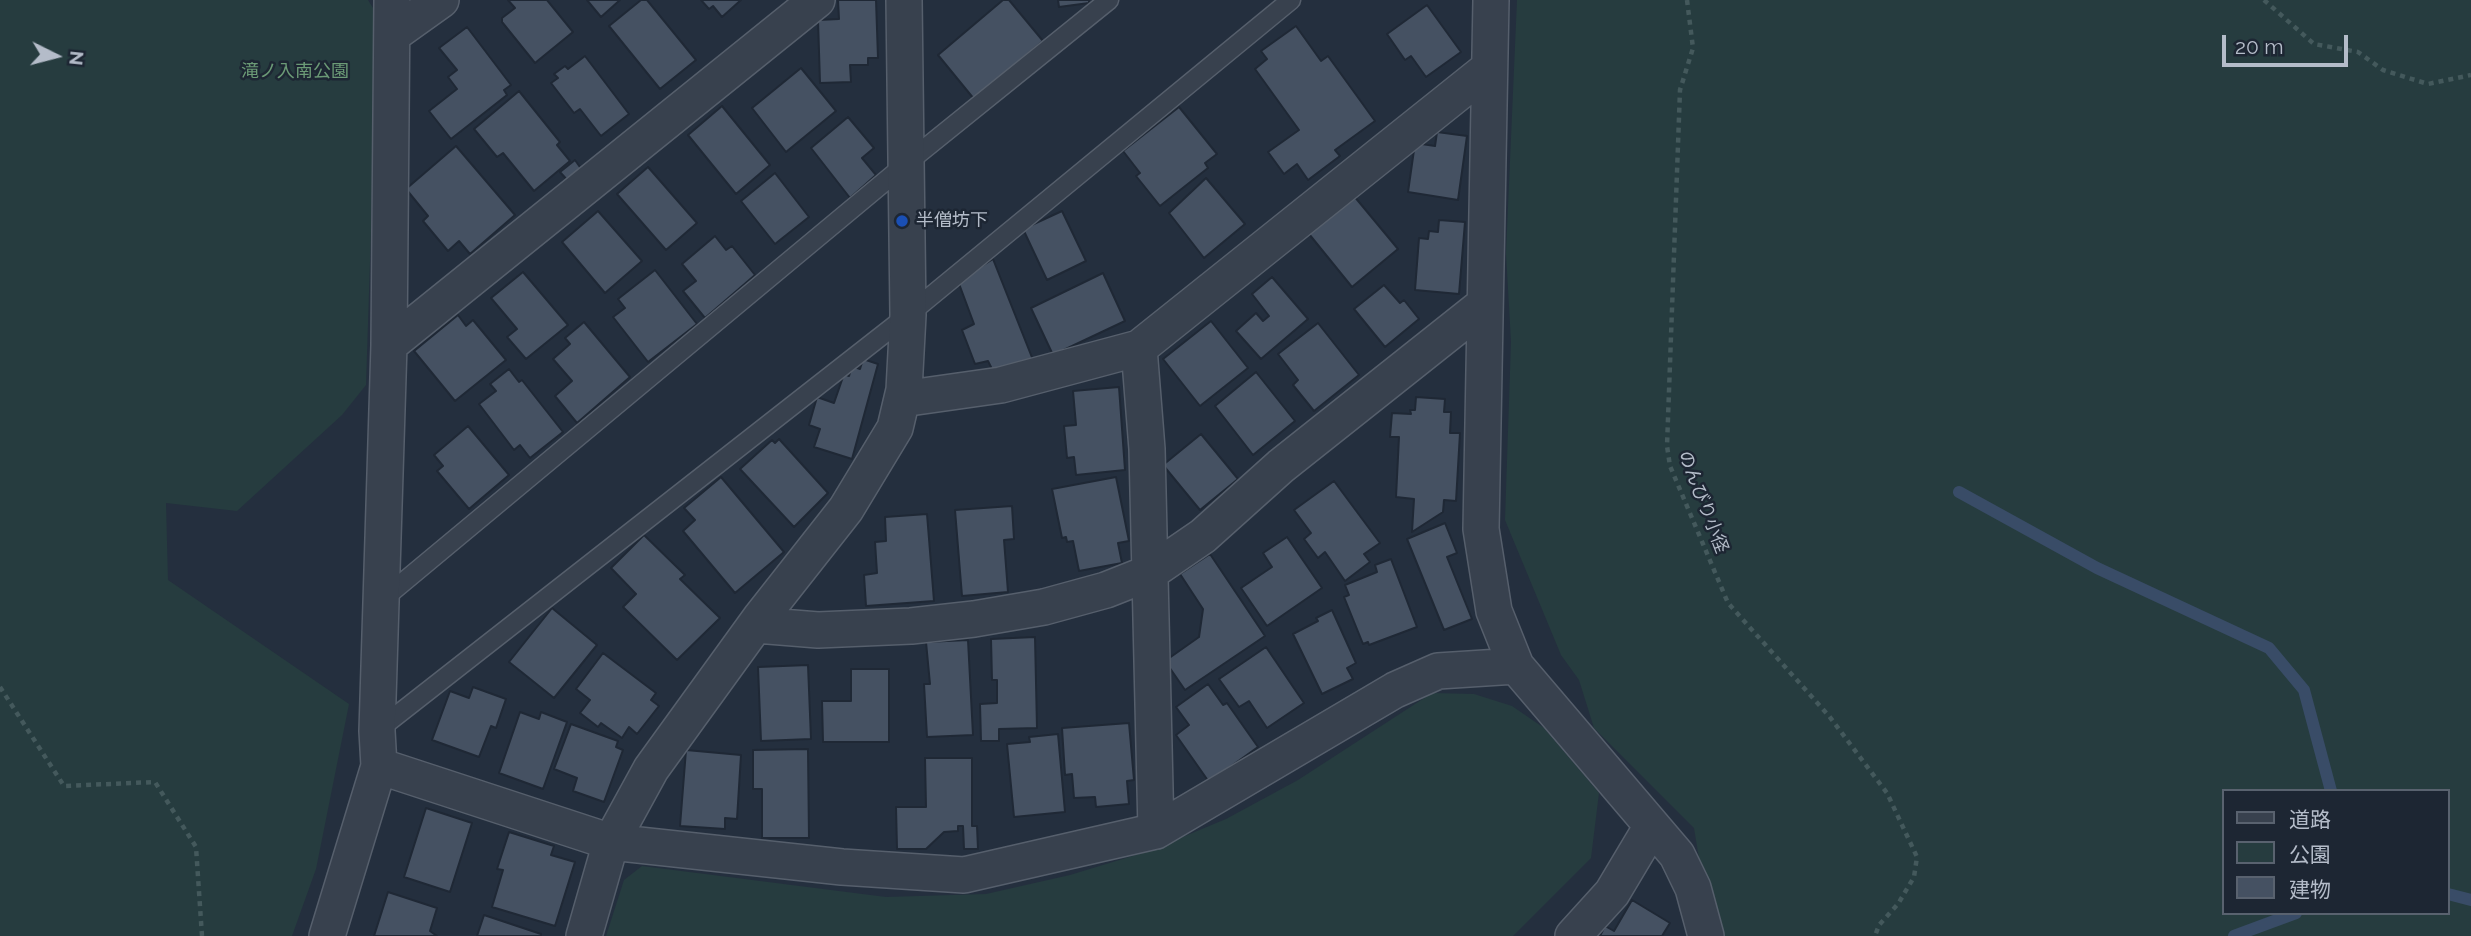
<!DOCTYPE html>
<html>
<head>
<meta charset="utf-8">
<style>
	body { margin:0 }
	#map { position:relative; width:2471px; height:936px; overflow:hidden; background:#242f3e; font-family:Raleway,"Noto Sans JP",sans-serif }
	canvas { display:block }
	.legend { position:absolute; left:2222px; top:789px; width:228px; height:126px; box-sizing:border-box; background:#1d2633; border:2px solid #59626f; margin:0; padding:9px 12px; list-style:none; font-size:21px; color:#b4bcc9 }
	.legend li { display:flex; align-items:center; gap:14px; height:35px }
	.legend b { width:35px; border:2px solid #59626f }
	.north { position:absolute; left:21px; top:21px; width:70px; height:70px; -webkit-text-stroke:5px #1d2633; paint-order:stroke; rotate:96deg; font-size:19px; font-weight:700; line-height:28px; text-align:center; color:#b4bcc9 }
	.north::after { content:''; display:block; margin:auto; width:24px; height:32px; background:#b4bcc9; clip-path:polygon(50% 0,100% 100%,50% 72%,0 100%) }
	.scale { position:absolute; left:2222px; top:35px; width:126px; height:32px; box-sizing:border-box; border:4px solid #b4bcc9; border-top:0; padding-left:9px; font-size:21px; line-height:24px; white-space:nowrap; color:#b4bcc9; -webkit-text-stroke:5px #1d2633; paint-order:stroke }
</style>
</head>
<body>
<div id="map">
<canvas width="2471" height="936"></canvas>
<ul class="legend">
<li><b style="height:9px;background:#38414e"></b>道路</li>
<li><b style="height:19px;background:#263c3f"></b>公園</li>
<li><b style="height:19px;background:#455162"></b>建物</li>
</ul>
<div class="north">N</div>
<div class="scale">20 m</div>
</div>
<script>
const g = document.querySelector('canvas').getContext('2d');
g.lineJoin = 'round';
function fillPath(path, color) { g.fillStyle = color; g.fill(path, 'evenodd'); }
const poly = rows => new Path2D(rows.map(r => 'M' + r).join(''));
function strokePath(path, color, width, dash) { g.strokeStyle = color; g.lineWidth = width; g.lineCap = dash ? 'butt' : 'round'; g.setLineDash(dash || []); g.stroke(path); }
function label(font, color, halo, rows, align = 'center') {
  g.font = font + ' Raleway,"Noto Sans JP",sans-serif'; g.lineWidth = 5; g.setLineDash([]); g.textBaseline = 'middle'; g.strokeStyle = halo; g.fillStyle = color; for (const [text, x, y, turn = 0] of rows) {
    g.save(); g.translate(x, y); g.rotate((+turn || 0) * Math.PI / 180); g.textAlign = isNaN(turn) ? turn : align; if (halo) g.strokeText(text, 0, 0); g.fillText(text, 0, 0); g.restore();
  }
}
const green = poly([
	[0,0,368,0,378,16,366,385,342,415,237,511,166,503,168,580,349,704,316,869,292,936,0,936],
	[1517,0,2471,0,2471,936,1712,936,1694,828,1594,728,1579,680,1561,655,1505,520,1511,342,1506,253],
	[2224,791,2448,791,2448,913,2224,913],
	[1432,693,1474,694,1512,706,1544,728,1599,793,1591,858,1513,936,606,936,624,880,642,866,886,897,986,894,1070,875,1149,851,1226,819,1298,780]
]);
const stream = poly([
	[1959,492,2097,568,2269,648,2304,690,2331,791],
	[2448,894,2471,900],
	[2234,936,2296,913]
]);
const building = poly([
	[508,0,547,0,573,32,535,63,502,22,502,18,515,8,508,0],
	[587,0,620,0,601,17,587,0],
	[641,0,647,0,696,60,660,89,609,26,641,0],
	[701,0,741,0,722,17,713,6,709,9,701,0],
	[838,0,876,0,878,58,868,58,868,65,850,65,851,82,820,83,818,20,839,19,838,0],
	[1003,0,1009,0,1043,41,974,99,938,55,1003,0],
	[1058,0,1089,0,1089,3,1059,7,1058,0],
	[1427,5,1461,52,1426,77,1411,56,1405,60,1387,34,1427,5],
	[1296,26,1321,61,1328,56,1375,121,1335,150,1340,156,1308,180,1297,164,1284,174,1268,152,1299,130,1255,69,1267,59,1261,51,1296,26],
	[467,27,511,85,504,90,507,95,451,139,429,111,457,89,448,77,457,70,439,48,467,27],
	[585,56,629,114,601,136,580,109,574,113,551,83,558,78,554,74,565,66,568,69,585,56],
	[801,68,836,111,786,152,752,108,801,68],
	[519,91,560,142,557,145,570,161,534,191,503,153,497,157,474,129,519,91],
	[722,106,770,165,736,194,688,135,722,106],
	[1179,107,1217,154,1205,163,1208,168,1160,206,1136,176,1140,173,1123,151,1179,107],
	[848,117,874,148,862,158,876,175,850,198,811,148,848,117],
	[1437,132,1467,136,1458,200,1408,192,1415,143,1435,146,1437,132],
	[456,146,515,215,470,254,459,241,448,251,423,221,428,216,406,189,456,146],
	[575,160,582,170,569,182,560,172,575,160],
	[648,167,697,223,666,250,617,194,648,167],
	[775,173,809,217,775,244,741,201,775,173],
	[1206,178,1245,224,1204,258,1169,213,1206,178],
	[1354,196,1398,249,1352,287,1309,234,1354,196],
	[598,211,642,261,605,293,562,242,598,211],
	[1062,211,1086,261,1047,280,1023,229,1062,211],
	[1439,220,1465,222,1459,294,1415,290,1419,238,1428,239,1429,231,1438,232,1439,220],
	[715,236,726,250,732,246,755,275,705,318,683,291,696,281,682,264,715,236],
	[993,259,1033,360,995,375,988,361,975,364,962,330,974,324,958,281,993,259],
	[655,270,697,324,648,362,613,317,625,308,618,299,655,270],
	[523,272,568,325,526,359,507,337,517,329,491,298,523,272],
	[1103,273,1125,321,1053,355,1031,308,1103,273],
	[1272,277,1308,319,1261,359,1236,331,1256,313,1263,321,1269,316,1252,294,1272,277],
	[1384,285,1400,303,1404,300,1419,319,1385,347,1354,309,1384,285],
	[458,315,466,326,473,320,506,360,455,401,414,351,458,315],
	[1211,321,1248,368,1200,406,1163,359,1211,321],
	[584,322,630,377,577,423,555,396,572,381,553,359,570,344,565,338,584,322],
	[1318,323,1359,375,1314,411,1293,385,1298,380,1278,354,1318,323],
	[863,359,878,364,852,459,814,447,820,429,809,425,817,397,834,403,844,374,849,376,852,366,860,369,863,359],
	[509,369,519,382,522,380,563,432,530,458,520,445,514,450,479,404,496,391,490,384,509,369],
	[1256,372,1295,421,1253,455,1215,406,1256,372],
	[1119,387,1125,470,1076,475,1074,457,1067,458,1064,426,1076,425,1073,391,1119,387],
	[1416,397,1445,399,1444,412,1451,412,1450,433,1460,433,1456,501,1444,500,1443,512,1412,532,1414,499,1396,497,1399,437,1390,437,1392,413,1411,414,1410,410,1415,410,1416,397],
	[468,426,509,475,469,509,437,471,443,466,434,455,468,426],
	[1201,434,1238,479,1200,510,1163,465,1201,434],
	[779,439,828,493,794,527,740,469,772,440,775,443,779,439],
	[721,477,784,552,735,593,683,531,695,520,684,508,721,477],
	[1116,477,1129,541,1118,543,1122,563,1079,571,1073,541,1067,542,1066,537,1062,538,1052,489,1116,477],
	[1334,481,1380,543,1364,554,1370,562,1345,581,1325,552,1318,558,1304,539,1311,533,1294,510,1334,481],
	[1012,506,1014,539,1004,540,1008,592,962,596,955,510,1012,506],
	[927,514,934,601,866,606,864,575,877,573,875,542,886,541,885,517,927,514],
	[1445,523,1457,553,1447,557,1472,619,1444,630,1407,539,1445,523],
	[644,535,685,575,680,579,720,618,677,660,623,607,636,594,611,568,644,535],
	[1287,537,1322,588,1267,626,1241,588,1272,567,1263,553,1287,537],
	[1210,554,1265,636,1185,690,1165,661,1199,637,1203,609,1180,574,1210,554],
	[1391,559,1417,627,1369,645,1368,642,1363,644,1344,597,1349,595,1345,585,1377,572,1375,565,1391,559],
	[552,608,597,645,554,698,509,662,552,608],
	[1332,610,1356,663,1347,668,1353,679,1322,694,1293,634,1318,621,1316,618,1332,610],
	[1035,637,1037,728,999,729,999,741,981,741,980,704,997,703,997,680,992,680,991,639,1035,637],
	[968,640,973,735,927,737,924,684,930,684,926,642,968,640],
	[1266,647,1304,703,1267,728,1249,701,1239,707,1219,679,1266,647],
	[603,653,656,693,651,700,659,706,637,734,629,727,622,738,601,723,598,727,580,713,590,700,576,689,603,653],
	[808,665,811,739,761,741,758,667,808,665],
	[851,669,889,669,889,742,823,742,822,701,851,701,851,669],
	[1208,684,1223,705,1227,703,1258,747,1209,782,1176,735,1189,725,1176,707,1208,684],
	[473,687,506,699,496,728,491,726,479,757,432,740,450,691,469,698,473,687],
	[520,712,539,719,541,712,567,722,543,789,499,773,520,712],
	[1129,723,1134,780,1127,781,1129,804,1096,807,1095,797,1074,798,1072,774,1065,775,1062,728,1129,723],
	[571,724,618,741,616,747,623,750,604,802,573,791,577,778,554,769,571,724],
	[1058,734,1065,812,1014,817,1007,744,1030,742,1029,737,1058,734],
	[808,749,809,838,762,838,762,789,753,789,753,750,808,749],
	[686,750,741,755,737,819,725,818,725,829,680,826,686,750],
	[925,758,972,758,972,826,977,826,978,849,964,849,963,826,958,826,958,831,944,832,926,849,897,849,896,807,926,807,925,758],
	[426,808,472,823,450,892,404,877,426,808],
	[509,832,554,846,551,855,575,862,555,926,492,907,503,870,497,869,509,832],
	[388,892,437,908,430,931,437,936,374,936,388,892],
	[1632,900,1670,923,1662,936,1600,936,1605,926,1614,931,1632,900],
	[484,915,541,934,541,936,477,936,484,915]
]);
const path = poly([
	[1687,0,1693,48,1680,90,1667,446,1670,466,1728,603,1829,716,1887,793,1917,857,1914,877,1898,904,1879,925,1875,936],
	[2264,0,2314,44,2358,52,2383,70,2428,84,2471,75],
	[0,687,64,786,155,782,196,847,202,936]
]);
const lane = poly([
	[383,599,907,163,1109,0],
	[378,730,908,315,1291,0]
]);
const street = poly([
	[1491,0,1481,529,1494,611,1516,666,1677,855,1693,888,1706,936],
	[392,35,441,0],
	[389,345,817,0],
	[1139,348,1147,449,1156,831],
	[902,399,1001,385,1139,348,1488,69],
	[756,625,818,630,911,626,974,619,1044,607,1106,590,1149,573,1203,536,1281,466,1485,304],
	[379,766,611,842,842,867,964,875,1156,831,1395,690,1438,671,1516,666],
	[327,936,379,766,377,731,389,345,392,0],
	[584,936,611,842,651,769,761,617,846,509,895,428,904,390,908,315,904,0],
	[1573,936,1612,893,1652,826]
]);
const markers = [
	[902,221,7,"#1a4fb4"]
];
const parkNames = [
	["滝ノ入南公園",295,72]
];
const poiNames = [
	["半僧坊下",916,221]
];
const streetNames = [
	["のんびり小径",1703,502,69]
];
fillPath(green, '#263c3f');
strokePath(stream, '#394c67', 12);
fillPath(building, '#455162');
strokePath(building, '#1f2835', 2);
strokePath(lane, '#565f6c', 21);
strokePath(street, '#565f6c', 38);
strokePath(path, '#44595c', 4.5, [5, 5]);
strokePath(lane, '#38414e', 18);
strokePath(street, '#38414e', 35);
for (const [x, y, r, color] of markers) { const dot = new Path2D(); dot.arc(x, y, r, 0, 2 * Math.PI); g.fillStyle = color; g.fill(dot); strokePath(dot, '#1d2633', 2.5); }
label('18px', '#6b9a76', '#1d2633', parkNames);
label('18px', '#b4bcc9', '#1d2633', poiNames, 'left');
label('18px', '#b4bcc9', '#1d2633', streetNames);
</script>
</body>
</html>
